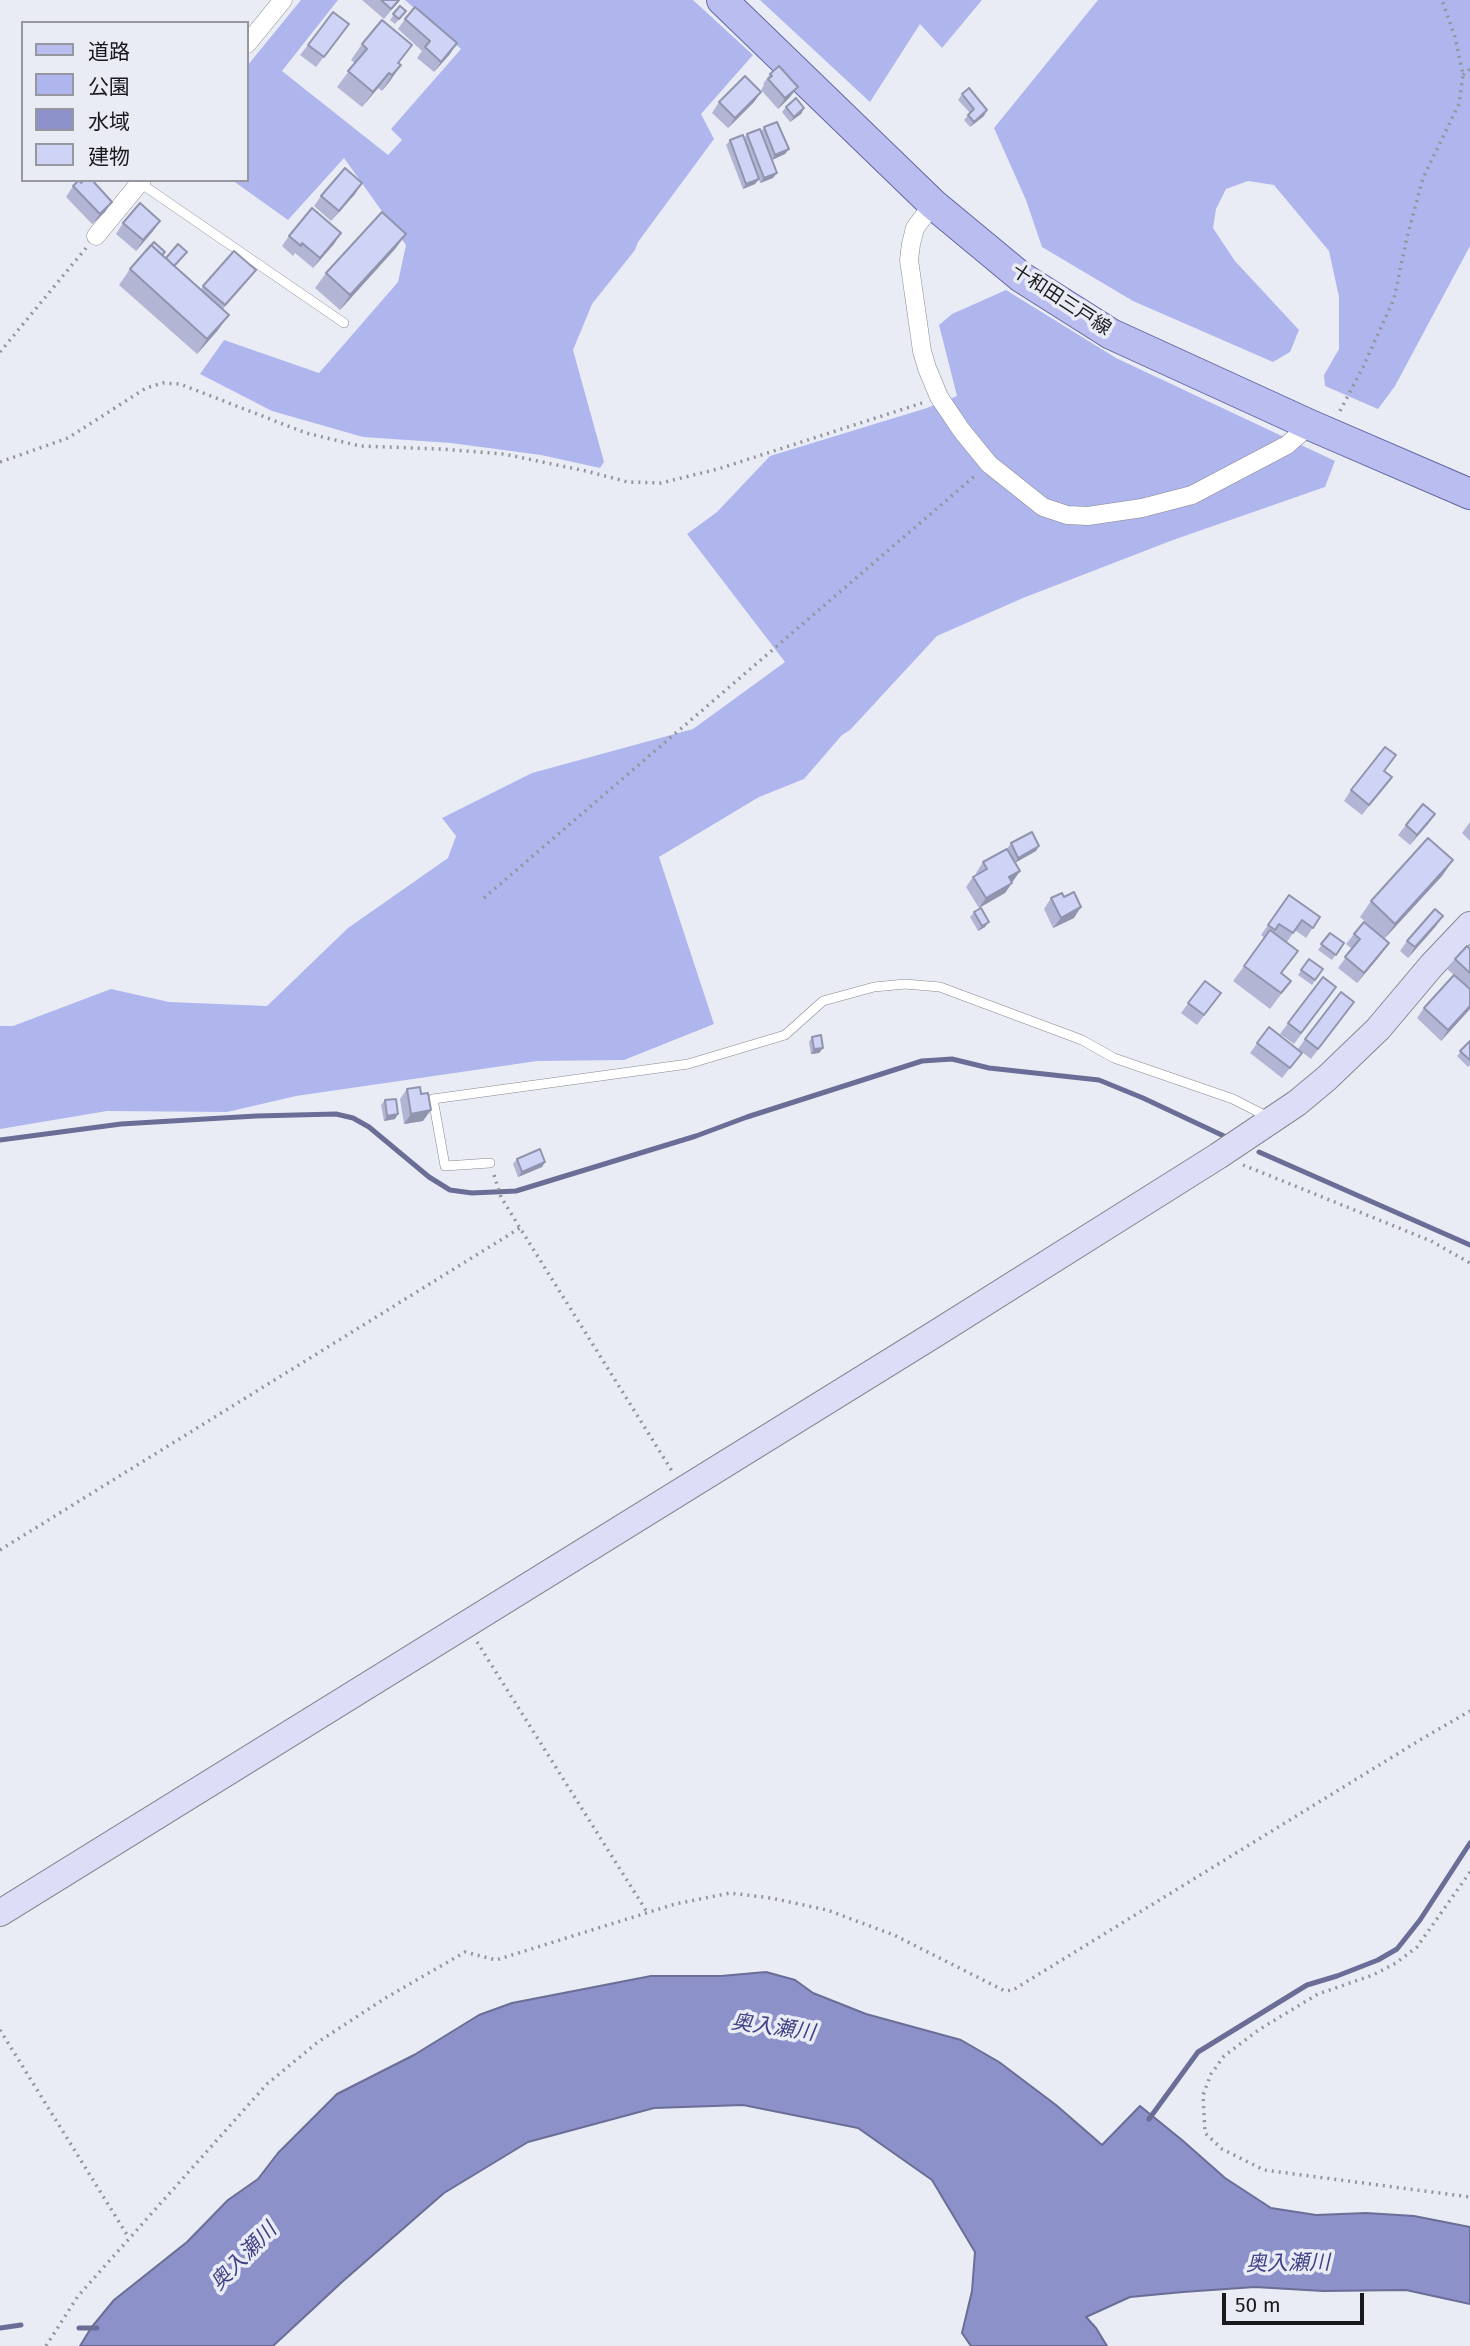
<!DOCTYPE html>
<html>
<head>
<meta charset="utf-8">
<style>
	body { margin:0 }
	#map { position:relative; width:1470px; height:2346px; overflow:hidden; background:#eaecf5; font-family:"Fira Sans","Noto Sans JP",sans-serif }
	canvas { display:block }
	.legend { position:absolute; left:21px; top:21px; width:228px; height:161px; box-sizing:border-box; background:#eaecf5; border:2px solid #97989f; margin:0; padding:9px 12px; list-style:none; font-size:21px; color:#1a1a1e }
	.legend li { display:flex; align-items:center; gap:14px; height:35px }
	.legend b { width:35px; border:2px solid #97989f }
	.scale { position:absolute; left:1222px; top:2293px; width:142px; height:32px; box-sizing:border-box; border:4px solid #1a1a1e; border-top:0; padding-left:9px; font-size:21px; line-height:24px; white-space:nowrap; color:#1a1a1e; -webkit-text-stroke:5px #eaecf5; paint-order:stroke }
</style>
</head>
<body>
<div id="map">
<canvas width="1470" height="2346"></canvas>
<ul class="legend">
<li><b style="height:9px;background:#b9bdf0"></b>道路</li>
<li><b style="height:19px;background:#afb6ed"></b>公園</li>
<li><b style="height:19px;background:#8c92c9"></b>水域</li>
<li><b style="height:19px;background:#cfd4f7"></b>建物</li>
</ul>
<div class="scale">50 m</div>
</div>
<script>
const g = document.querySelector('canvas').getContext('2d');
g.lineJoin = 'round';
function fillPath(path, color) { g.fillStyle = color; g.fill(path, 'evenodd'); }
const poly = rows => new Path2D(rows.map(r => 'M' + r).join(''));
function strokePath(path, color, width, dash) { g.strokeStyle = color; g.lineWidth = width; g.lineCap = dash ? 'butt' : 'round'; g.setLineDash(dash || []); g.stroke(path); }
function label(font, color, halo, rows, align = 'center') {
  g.font = font + ' "Fira Sans","Noto Sans JP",sans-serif'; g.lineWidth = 7; g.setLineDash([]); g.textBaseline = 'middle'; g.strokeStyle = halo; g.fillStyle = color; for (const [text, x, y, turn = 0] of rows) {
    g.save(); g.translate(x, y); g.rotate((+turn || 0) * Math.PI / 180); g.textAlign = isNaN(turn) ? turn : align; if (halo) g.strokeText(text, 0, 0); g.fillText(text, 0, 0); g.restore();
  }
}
const green = poly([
	[301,0,338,0,282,71,388,155,402,140,391,129,461,49,405,0,693,0,753,55,701,114,714,139,638,242,635,250,592,304,573,350,604,462,600,468,541,455,451,443,363,437,272,411,200,374,224,340,319,373,398,282,406,245,344,158,288,220,232,180,247,180,247,66],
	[760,0,982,0,942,48,920,24,870,102],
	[1098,0,1470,0,1470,246,1395,386,1378,409,1325,386,1324,375,1339,349,1339,297,1329,251,1274,185,1248,181,1226,189,1216,209,1213,228,1235,261,1299,330,1290,352,1273,362,1133,301,1042,247,1026,200,994,128],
	[1006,290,1116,358,1335,461,1325,487,1173,540,1023,598,937,636,850,730,842,735,804,779,759,797,659,857,714,1024,624,1060,537,1061,296,1096,227,1112,107,1111,0,1129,0,1026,13,1026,111,989,169,1002,267,1006,348,928,448,858,456,836,442,818,532,773,693,729,785,662,687,534,717,512,770,456,927,408,957,396,939,325,952,314]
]);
const water = poly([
	[766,1972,795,1980,813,1993,866,2014,961,2040,999,2062,1056,2105,1102,2145,1140,2106,1182,2140,1225,2178,1271,2208,1316,2215,1366,2213,1414,2216,1470,2227,1470,2304,1406,2290,1323,2291,1255,2287,1183,2292,1130,2297,1086,2317,1096,2328,1107,2346,971,2346,962,2333,972,2291,975,2252,932,2180,858,2128,743,2105,654,2108,528,2142,444,2193,342,2282,273,2346,80,2346,91,2328,114,2300,187,2242,228,2200,258,2179,278,2153,337,2094,414,2055,479,2015,512,2003,651,1976,721,1976,766,1972]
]);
const stream = poly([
	[0,1140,121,1124,256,1116,336,1114,353,1118,369,1127,429,1177,450,1190,472,1193,516,1191,696,1136,747,1117,922,1061,952,1059,989,1068,1099,1080,1143,1098,1226,1137],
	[1259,1152,1470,1245],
	[1149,2119,1198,2052,1307,1985,1337,1976,1378,1960,1397,1949,1420,1920,1470,1843],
	[0,2328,21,2325],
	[79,2328,97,2328]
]);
const path = poly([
	[1463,75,1470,69],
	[0,352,86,248],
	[1340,411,1363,367,1394,299,1407,237,1423,178,1459,104,1463,75,1455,37,1442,0],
	[0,462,68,438,146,388,163,383,180,384,306,433,360,446,441,449,504,454,586,471,628,482,661,483,718,469,922,403],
	[484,898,977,474],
	[1243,1165,1431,1241,1470,1263],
	[494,1175,501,1197,520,1228,672,1471],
	[0,1550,520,1228],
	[477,1642,647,1912],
	[1470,1872,1417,1947,1396,1963,1373,1975,1318,1994,1260,2029,1224,2056,1211,2074,1203,2095,1205,2133,1222,2149,1264,2170,1470,2197],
	[0,2030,129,2238],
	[46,2346,78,2296,267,2084,318,2042,387,1997,465,1952,496,1960,675,1904,730,1893,771,1898,827,1910,894,1935,1005,1991,1013,1990,1420,1740,1470,1711]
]);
const lane = poly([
	[140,183,344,323],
	[490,1163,445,1166,433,1099,688,1064,785,1035,823,1001,874,987,905,984,940,987,1082,1040,1114,1058,1233,1099,1268,1117]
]);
const street = poly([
	[247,44,283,0],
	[933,204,915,228,911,244,909,260,922,351,927,368,939,397,962,431,989,464,1043,507,1067,515,1088,516,1142,508,1192,495,1287,445,1310,425],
	[96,236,142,180]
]);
const secondary = poly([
	[0,1913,935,1334,1218,1156,1297,1103,1327,1078,1378,1029,1432,965,1470,925]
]);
const primary = poly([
	[722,0,933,204,1021,277,1111,334,1310,425,1470,494]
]);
const wall = poly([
	[362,0,400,0,384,19],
	[400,6,406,11,395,24,390,20],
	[405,19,450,54,434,72,417,58,422,51,398,29],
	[349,24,316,67,300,55,308,45],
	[362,44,401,65,382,91,378,88,362,107,337,87,355,63,351,60],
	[770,74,790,97,778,109,761,90,764,85,763,84],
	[761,92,754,102,728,128,712,113,719,102],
	[962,94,984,116,970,127,964,120,970,113,958,100],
	[786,107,804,108,801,114,790,122,782,112],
	[764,127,789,149,785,154,772,160,773,178,760,183,759,179,755,184,743,189,726,145,730,140,744,138,747,134,761,132],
	[73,186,105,212,92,224,66,197],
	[355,194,331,221,314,206,321,196],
	[160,221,153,231,136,251,116,234,123,223],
	[406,234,395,249,340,310,315,288,326,273],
	[289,236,334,244,313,268,295,253,293,256,282,246],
	[162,255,166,258,183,257,175,266,201,289,203,286,256,270,248,280,223,309,218,330,197,354,119,285,130,269],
	[1384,771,1384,787,1362,815,1344,801,1351,790],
	[1435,814,1410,845,1398,835,1406,825],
	[1470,822,1470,841,1462,833],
	[1011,843,1039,846,1036,851,1015,862,1020,871,1005,893,979,908,966,887,973,877,977,875,976,873,983,862,1007,849],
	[1453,860,1442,876,1384,939,1360,917,1371,901],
	[1289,895,1320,917,1306,938,1295,930,1287,942,1281,974,1291,981,1270,1009,1233,981,1265,938,1261,935],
	[1051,898,1074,918,1053,928,1044,909],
	[974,912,985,927,978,931,970,917],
	[1436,926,1408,958,1400,951,1407,941],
	[1330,933,1344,943,1332,960,1318,950],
	[1354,934,1382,953,1357,983,1338,968,1352,949,1346,944],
	[1470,949,1470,1009,1441,1041,1417,1018,1424,1008,1454,975,1447,969,1455,959],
	[1309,959,1323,969,1312,985,1298,975],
	[1323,977,1336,987,1294,1044,1280,1034],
	[1205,981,1221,993,1197,1025,1181,1013],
	[1354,1002,1311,1059,1298,1049,1305,1039],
	[1269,1027,1302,1053,1282,1078,1250,1053],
	[812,1037,823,1048,819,1053,811,1054,809,1042],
	[1470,1041,1470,1065,1468,1067,1457,1056],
	[407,1089,423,1121,404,1124,400,1099],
	[385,1100,395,1119,384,1121,381,1105],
	[517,1159,542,1167,518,1177,513,1164]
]);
const shadedWall = poly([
	[457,43,450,54,434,72,441,62],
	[401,65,390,81,382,91,392,75],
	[389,73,378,88,362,107,373,92],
	[798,87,790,97,778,109,785,98],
	[761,92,754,102,728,128,735,118],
	[804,108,801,114,790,122,794,117],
	[987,110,984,116,970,127,974,122],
	[789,149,785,154,772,160,775,155],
	[777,173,773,178,760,183,764,178],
	[759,179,755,184,743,189,746,184],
	[362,183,355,194,331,221,339,211],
	[112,202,105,212,92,224,100,214],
	[160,221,153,231,136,251,143,240],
	[341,233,334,244,313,268,320,258],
	[406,234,395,249,340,310,350,295],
	[229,315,218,330,197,354,207,339],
	[1435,814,1428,824,1410,845,1417,835],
	[1039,846,1036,851,1015,863,1018,858],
	[1453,860,1442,876,1384,939,1395,924],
	[1020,871,1013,881,1002,887,1009,877],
	[1012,883,1005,893,979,908,986,898],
	[1081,907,1074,918,1053,928,1061,918],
	[1443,916,1436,926,1408,958,1415,947],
	[989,922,985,927,978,931,982,926],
	[1389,943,1382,953,1357,983,1364,973],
	[1470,1006,1470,1009,1441,1041,1448,1030],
	[823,1048,819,1053,811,1054,814,1049],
	[431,1110,423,1121,404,1124,411,1114],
	[398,1114,395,1119,384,1121,387,1116],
	[545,1162,542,1167,518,1177,522,1172]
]);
const building = poly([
	[381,0,399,0,391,9,381,0],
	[400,6,406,11,399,19,393,14,400,6],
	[415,7,457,43,441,62,425,47,430,41,405,19,415,7],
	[333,12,349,24,324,57,308,45,333,12],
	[382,20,412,45,398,63,401,65,392,75,389,73,373,92,348,71,367,49,362,44,382,20],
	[779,66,798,87,785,98,768,79,772,76,770,74,779,66],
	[745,76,761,92,735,118,719,102,745,76],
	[969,88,987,110,974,122,968,115,974,109,962,94,969,88],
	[796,98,804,108,794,117,786,107,796,98],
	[777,122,789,149,775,155,764,127,777,122],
	[760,129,777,173,764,178,747,134,760,129],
	[743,135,759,179,746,184,730,140,743,135],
	[345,168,362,183,339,211,321,196,345,168],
	[79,180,81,183,84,180,92,180,112,202,100,214,73,186,79,180],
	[140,203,160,221,143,240,123,223,140,203],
	[312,208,341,233,320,258,302,243,301,246,289,236,312,208],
	[382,212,406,234,350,295,326,273,382,212],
	[154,242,165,252,162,255,151,245,146,251,154,242],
	[178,244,187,252,174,266,166,258,178,244],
	[151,245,229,315,207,339,130,269,151,245],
	[234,251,256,270,225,305,203,286,234,251],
	[1385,747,1396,755,1384,771,1392,777,1369,805,1351,790,1385,747],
	[1423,804,1435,814,1417,835,1406,825,1423,804],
	[1032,832,1039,846,1018,858,1011,843,1032,832],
	[1428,838,1453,860,1395,924,1371,901,1428,838],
	[1007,849,1020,871,1009,877,1012,883,986,898,973,877,987,869,983,862,1007,849],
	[1074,892,1081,907,1061,918,1051,898,1062,893,1064,897,1074,892],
	[1289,895,1320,917,1313,928,1302,920,1293,933,1279,924,1275,930,1268,925,1289,895],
	[981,908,989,922,982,926,974,912,981,908],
	[1435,909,1443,916,1415,947,1407,941,1435,909],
	[1364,922,1389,943,1364,973,1345,957,1360,939,1354,934,1364,922],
	[1270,930,1298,951,1281,973,1291,981,1281,993,1244,966,1270,930],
	[1330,933,1344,943,1336,955,1321,944,1330,933],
	[1467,946,1470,949,1470,973,1455,959,1467,946],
	[1309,959,1323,969,1315,980,1301,970,1309,959],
	[1454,975,1470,989,1470,1006,1448,1030,1424,1008,1454,975],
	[1323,977,1336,987,1301,1033,1288,1023,1323,977],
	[1205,981,1221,993,1204,1015,1188,1003,1205,981],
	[1341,992,1354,1002,1318,1049,1305,1039,1341,992],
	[1269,1027,1302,1053,1290,1068,1257,1043,1269,1027],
	[821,1035,823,1048,814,1049,812,1037,821,1035],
	[1470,1041,1470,1060,1460,1051,1470,1041],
	[420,1087,421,1094,428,1093,431,1110,411,1114,407,1089,420,1087],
	[396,1099,398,1114,387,1116,385,1100,396,1099],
	[540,1149,545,1162,522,1172,517,1159,540,1149]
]);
const streetNames = [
	["十和田三戸線",1061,300,33]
];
const waterNames = [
	["奥入瀬川",773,2028,8],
	["奥入瀬川",244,2257,-46],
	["奥入瀬川",1288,2264,-1]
];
fillPath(green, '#afb6ed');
fillPath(water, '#8c92c9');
strokePath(water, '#6a6e96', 2);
strokePath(stream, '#6a6e96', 5);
strokePath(lane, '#878891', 10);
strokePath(street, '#878891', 19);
strokePath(secondary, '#878891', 28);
strokePath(primary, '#6367a0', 32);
strokePath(path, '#93959b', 3.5, [2, 5]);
strokePath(lane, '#fff', 9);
strokePath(street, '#fff', 18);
strokePath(secondary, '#dcdef8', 26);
strokePath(primary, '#b9bdf0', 30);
fillPath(wall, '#b2b6d4');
fillPath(shadedWall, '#9194ad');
fillPath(building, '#cfd4f7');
strokePath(building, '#9194ad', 2);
label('19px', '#1a1a1e', '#eaecf5', streetNames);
label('italic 21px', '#404286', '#eaecf5', waterNames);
</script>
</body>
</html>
